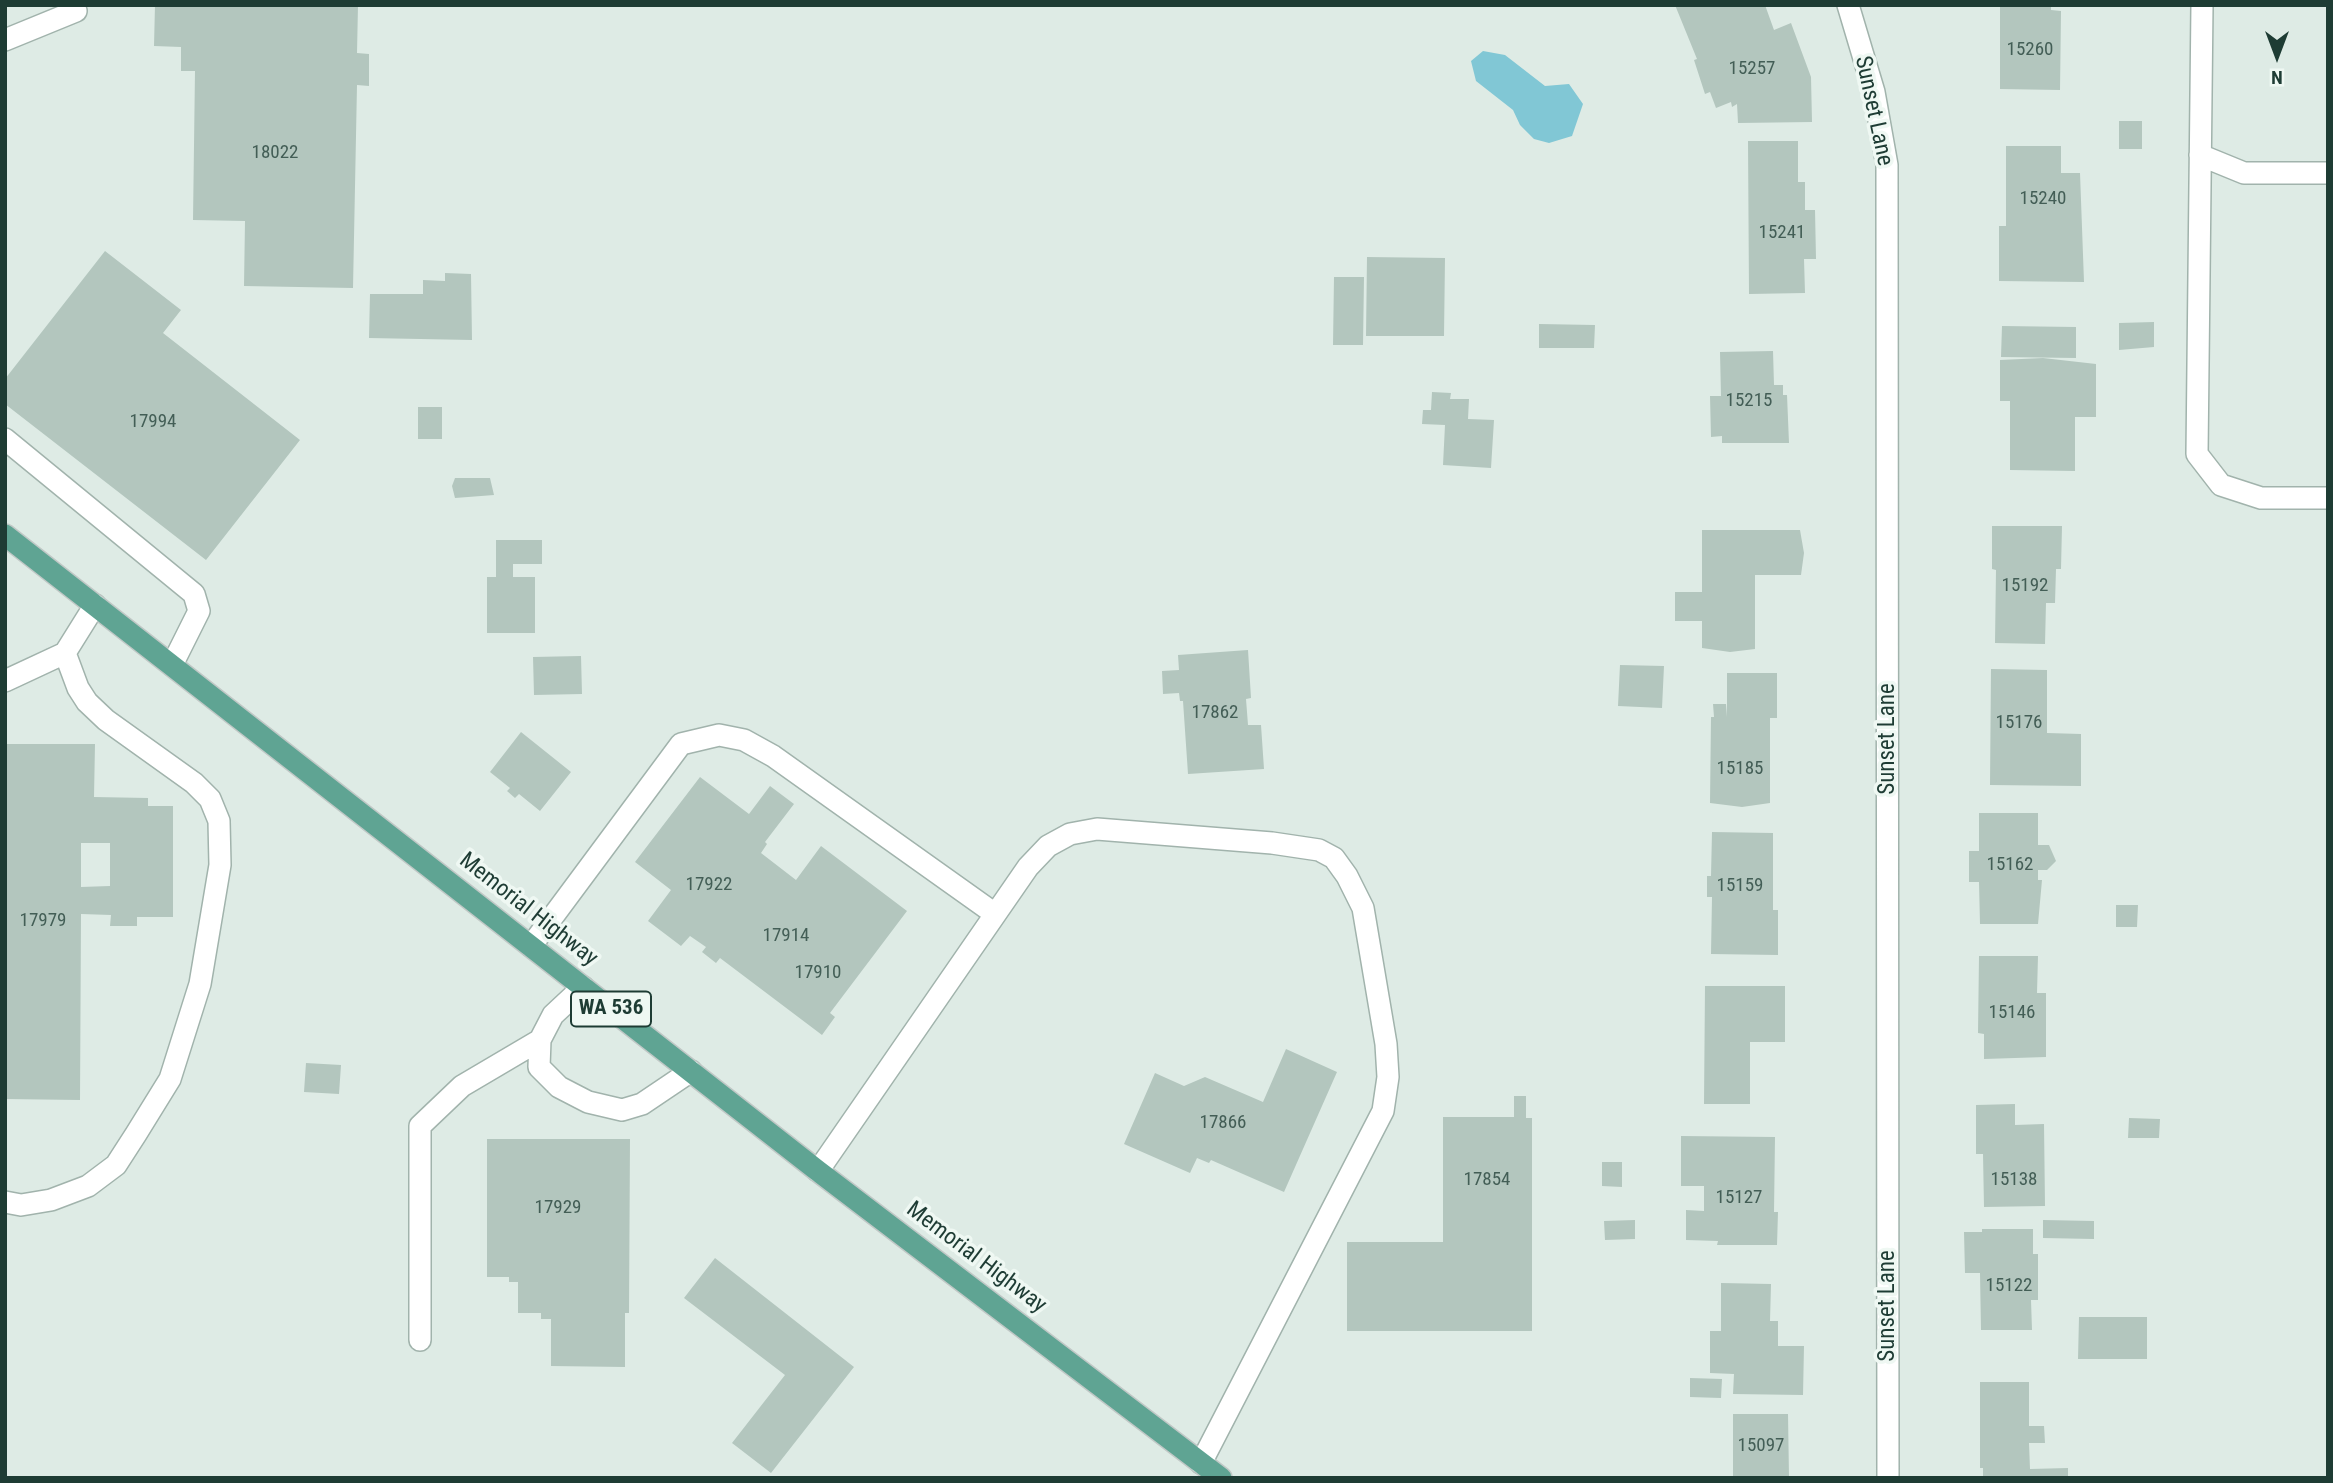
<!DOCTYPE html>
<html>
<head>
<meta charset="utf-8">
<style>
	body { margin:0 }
	#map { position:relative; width:2333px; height:1483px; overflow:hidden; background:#deebe5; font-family:"Roboto Condensed",sans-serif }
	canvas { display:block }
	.frame { position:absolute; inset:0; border:7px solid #1e3c34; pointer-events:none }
	.north { position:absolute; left:2242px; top:21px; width:70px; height:70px; -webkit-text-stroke:5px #eff8f3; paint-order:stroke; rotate:180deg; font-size:19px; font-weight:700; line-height:28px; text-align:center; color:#1e3c34 }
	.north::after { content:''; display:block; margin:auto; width:24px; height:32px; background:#1e3c34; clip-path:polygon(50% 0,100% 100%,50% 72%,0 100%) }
</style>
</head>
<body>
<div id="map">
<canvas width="2333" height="1483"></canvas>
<div class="frame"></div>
<div class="north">N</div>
</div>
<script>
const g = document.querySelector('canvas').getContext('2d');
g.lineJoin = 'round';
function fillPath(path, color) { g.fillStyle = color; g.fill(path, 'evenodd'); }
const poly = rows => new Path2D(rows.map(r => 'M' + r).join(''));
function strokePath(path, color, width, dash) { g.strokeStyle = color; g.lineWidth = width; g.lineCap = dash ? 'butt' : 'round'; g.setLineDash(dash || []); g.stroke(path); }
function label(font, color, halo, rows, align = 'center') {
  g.font = font + ' "Roboto Condensed",sans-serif'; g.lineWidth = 7; g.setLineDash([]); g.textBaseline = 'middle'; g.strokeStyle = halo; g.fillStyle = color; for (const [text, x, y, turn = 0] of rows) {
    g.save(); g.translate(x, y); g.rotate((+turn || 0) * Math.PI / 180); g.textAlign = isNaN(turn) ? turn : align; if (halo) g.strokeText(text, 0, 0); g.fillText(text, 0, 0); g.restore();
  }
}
const water = poly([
	[1483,51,1505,55,1545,86,1569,84,1583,104,1572,136,1549,143,1534,139,1520,125,1513,110,1476,81,1471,61]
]);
const building = poly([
	[155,5,358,5,357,53,369,54,369,86,357,85,353,288,244,286,245,221,193,220,195,71,181,71,181,47,154,46],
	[1675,5,1765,5,1774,30,1791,23,1811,77,1812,122,1738,123,1737,104,1732,107,1731,102,1716,108,1710,92,1705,94,1694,60,1697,59],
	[2000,5,2051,5,2051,10,2061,11,2060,90,2000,89],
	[2119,121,2142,121,2142,149,2119,149],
	[1748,141,1798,141,1798,182,1805,182,1805,210,1815,210,1816,259,1804,259,1805,293,1749,294],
	[2006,146,2061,146,2061,173,2080,173,2084,282,1999,281,1999,226,2006,226],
	[105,251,181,310,163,333,300,440,206,560,5,404,5,379],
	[1367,257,1445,258,1444,336,1366,336],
	[445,273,471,274,472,340,369,338,370,294,423,294,423,280,445,281],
	[1334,277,1364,277,1363,345,1333,345],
	[2154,322,2154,347,2119,350,2119,323],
	[1539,324,1595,325,1594,348,1539,348],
	[2002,326,2076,327,2076,358,2001,357],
	[1773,351,1774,385,1783,385,1783,395,1787,395,1789,443,1722,443,1722,436,1711,437,1710,396,1721,396,1720,352],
	[2043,358,2096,364,2096,417,2075,417,2075,471,2010,470,2010,401,2000,401,2000,360],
	[1432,392,1451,393,1450,399,1469,399,1468,419,1494,420,1491,468,1443,465,1445,425,1422,424,1423,410,1431,410],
	[418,407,442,407,442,439,418,439],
	[455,478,490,478,494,495,455,498,452,486],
	[1992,526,2062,526,2061,569,2056,569,2055,603,2046,603,2045,644,1995,643,1996,570,1992,569],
	[1702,530,1800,530,1804,553,1801,575,1755,575,1755,649,1730,652,1702,648,1702,621,1675,621,1675,592,1702,592],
	[496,540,542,540,542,564,513,564,513,577,535,577,535,633,487,633,487,577,496,577],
	[1248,650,1251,698,1246,699,1248,725,1261,725,1264,769,1188,774,1183,701,1180,701,1179,693,1163,694,1162,671,1179,670,1178,655],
	[581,656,582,694,534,695,533,657],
	[1620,665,1664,666,1662,708,1618,706],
	[1991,669,2047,670,2047,733,2081,734,2081,786,1990,785],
	[1727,673,1777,673,1777,718,1770,718,1770,803,1742,807,1710,803,1711,717,1714,717,1713,704,1726,704,1727,717],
	[521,732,571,772,540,811,519,794,515,798,507,791,510,788,490,772],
	[5,744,95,744,94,797,148,798,148,806,173,806,173,917,137,917,137,926,110,926,111,915,81,914,80,1100,5,1099],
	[81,843,110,843,110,886,81,887],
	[700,777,749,814,770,786,794,804,765,842,767,844,761,853,796,880,821,846,907,911,830,1013,835,1017,822,1035,720,958,716,963,702,952,706,947,690,936,681,946,648,921,671,890,635,862],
	[1979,813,2038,813,2038,845,2049,845,2056,861,2047,870,2038,870,2038,880,2042,880,2038,924,1980,924,1979,882,1969,882,1969,851,1979,851],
	[1712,832,1773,833,1773,910,1778,910,1778,955,1711,954,1712,897,1707,897,1707,876,1711,876],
	[2116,905,2138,905,2137,927,2116,927],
	[1979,956,2038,956,2037,993,2046,993,2046,1057,1984,1059,1984,1034,1978,1033],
	[1705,986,1785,986,1785,1042,1750,1042,1750,1104,1704,1104],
	[1286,1049,1337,1072,1284,1192,1211,1160,1209,1163,1197,1158,1190,1173,1124,1144,1155,1073,1184,1086,1205,1077,1263,1102],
	[306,1063,341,1065,339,1094,304,1092],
	[1514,1096,1526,1096,1526,1118,1532,1118,1532,1331,1347,1331,1347,1242,1443,1242,1443,1117,1514,1117],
	[2015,1104,2015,1125,2044,1124,2045,1206,1984,1207,1983,1154,1976,1154,1976,1105],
	[2129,1118,2160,1119,2159,1138,2128,1138],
	[1681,1136,1775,1137,1774,1212,1778,1212,1777,1245,1717,1245,1718,1241,1686,1240,1686,1210,1704,1211,1704,1186,1681,1186],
	[487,1139,630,1139,629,1313,625,1313,625,1367,551,1366,551,1319,541,1319,541,1313,518,1313,518,1282,509,1282,509,1277,487,1277],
	[1602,1162,1622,1162,1622,1187,1602,1186],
	[1635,1220,1635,1239,1605,1240,1604,1221],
	[2043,1220,2094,1221,2094,1239,2043,1238],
	[1982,1229,2033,1229,2033,1254,2038,1254,2038,1300,2031,1300,2032,1330,1981,1330,1980,1273,1965,1273,1964,1232,1982,1232],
	[715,1258,854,1367,771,1473,732,1443,785,1375,684,1298],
	[1721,1283,1771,1284,1770,1321,1778,1321,1778,1346,1804,1346,1803,1395,1733,1394,1734,1374,1710,1373,1710,1331,1721,1331],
	[2079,1317,2147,1317,2147,1359,2078,1359],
	[1690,1378,1722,1379,1721,1398,1690,1397],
	[1980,1382,2029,1382,2029,1426,2044,1426,2045,1443,2029,1443,2030,1469,2068,1468,2068,1478,1983,1478,1983,1468,1980,1468],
	[1733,1414,1788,1414,1789,1478,1733,1478]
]);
const minor = poly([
	[1848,5,1874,92,1887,165,1888,1478],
	[2202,5,2197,454,2221,485,2261,498,2328,498],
	[5,40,76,11],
	[2200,155,2244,173,2328,173],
	[5,439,194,594,199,611,172,665],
	[5,681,65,653,95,605],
	[531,946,681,744,719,735,744,740,773,756,995,914],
	[583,987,553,1015,540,1040,539,1067,559,1087,588,1102,622,1110,642,1104,691,1071],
	[818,1171,1028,867,1048,846,1070,834,1097,829,1272,843,1319,850,1334,858,1347,876,1363,908,1386,1044,1388,1077,1383,1111,1201,1463],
	[5,1202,21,1205,51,1200,88,1186,116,1165,136,1134,170,1079,200,984,220,865,219,821,210,799,194,783,106,720,87,702,78,688,65,653],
	[420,1340,420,1126,462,1086,540,1040]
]);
const major = poly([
	[5,535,818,1171,1221,1478]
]);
const numberNames = [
	["15260",2030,50],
	["15257",1752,69],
	["18022",275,153],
	["15240",2043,199],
	["15241",1782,233],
	["15215",1749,401],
	["17994",153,422],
	["15192",2025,586],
	["17862",1215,713],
	["15176",2019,723],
	["15185",1740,769],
	["15162",2010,865],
	["17922",709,885],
	["15159",1740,886],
	["17979",43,921],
	["17914",786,936],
	["17910",818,973],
	["15146",2012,1013],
	["17866",1223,1123],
	["17854",1487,1180],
	["15138",2014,1180],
	["15127",1739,1198],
	["17929",558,1208],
	["15122",2009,1286],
	["15097",1761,1446]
];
const shields = [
	[611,1009,80]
];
const shieldNames = [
	["WA 536",611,1009]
];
const streetNames = [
	["Sunset Lane",1873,111,78],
	["Sunset Lane",1888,739,-90],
	["Memorial Highway",528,910,38],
	["Memorial Highway",976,1258,37],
	["Sunset Lane",1888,1306,-90]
];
fillPath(water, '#81c7d5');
fillPath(building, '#b3c6be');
strokePath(minor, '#a1b3ac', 24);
strokePath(major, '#c0c8c6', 24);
strokePath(minor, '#fff', 21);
strokePath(major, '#5fa493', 21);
label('19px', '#435e56', null, numberNames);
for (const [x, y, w] of shields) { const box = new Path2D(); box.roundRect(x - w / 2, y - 17.5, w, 35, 5); g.fillStyle = '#eff8f3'; g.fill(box); strokePath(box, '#1e3c34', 2); }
label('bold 21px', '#1e3c34', null, shieldNames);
label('23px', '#1e3c34', '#eff8f3', streetNames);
</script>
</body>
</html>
